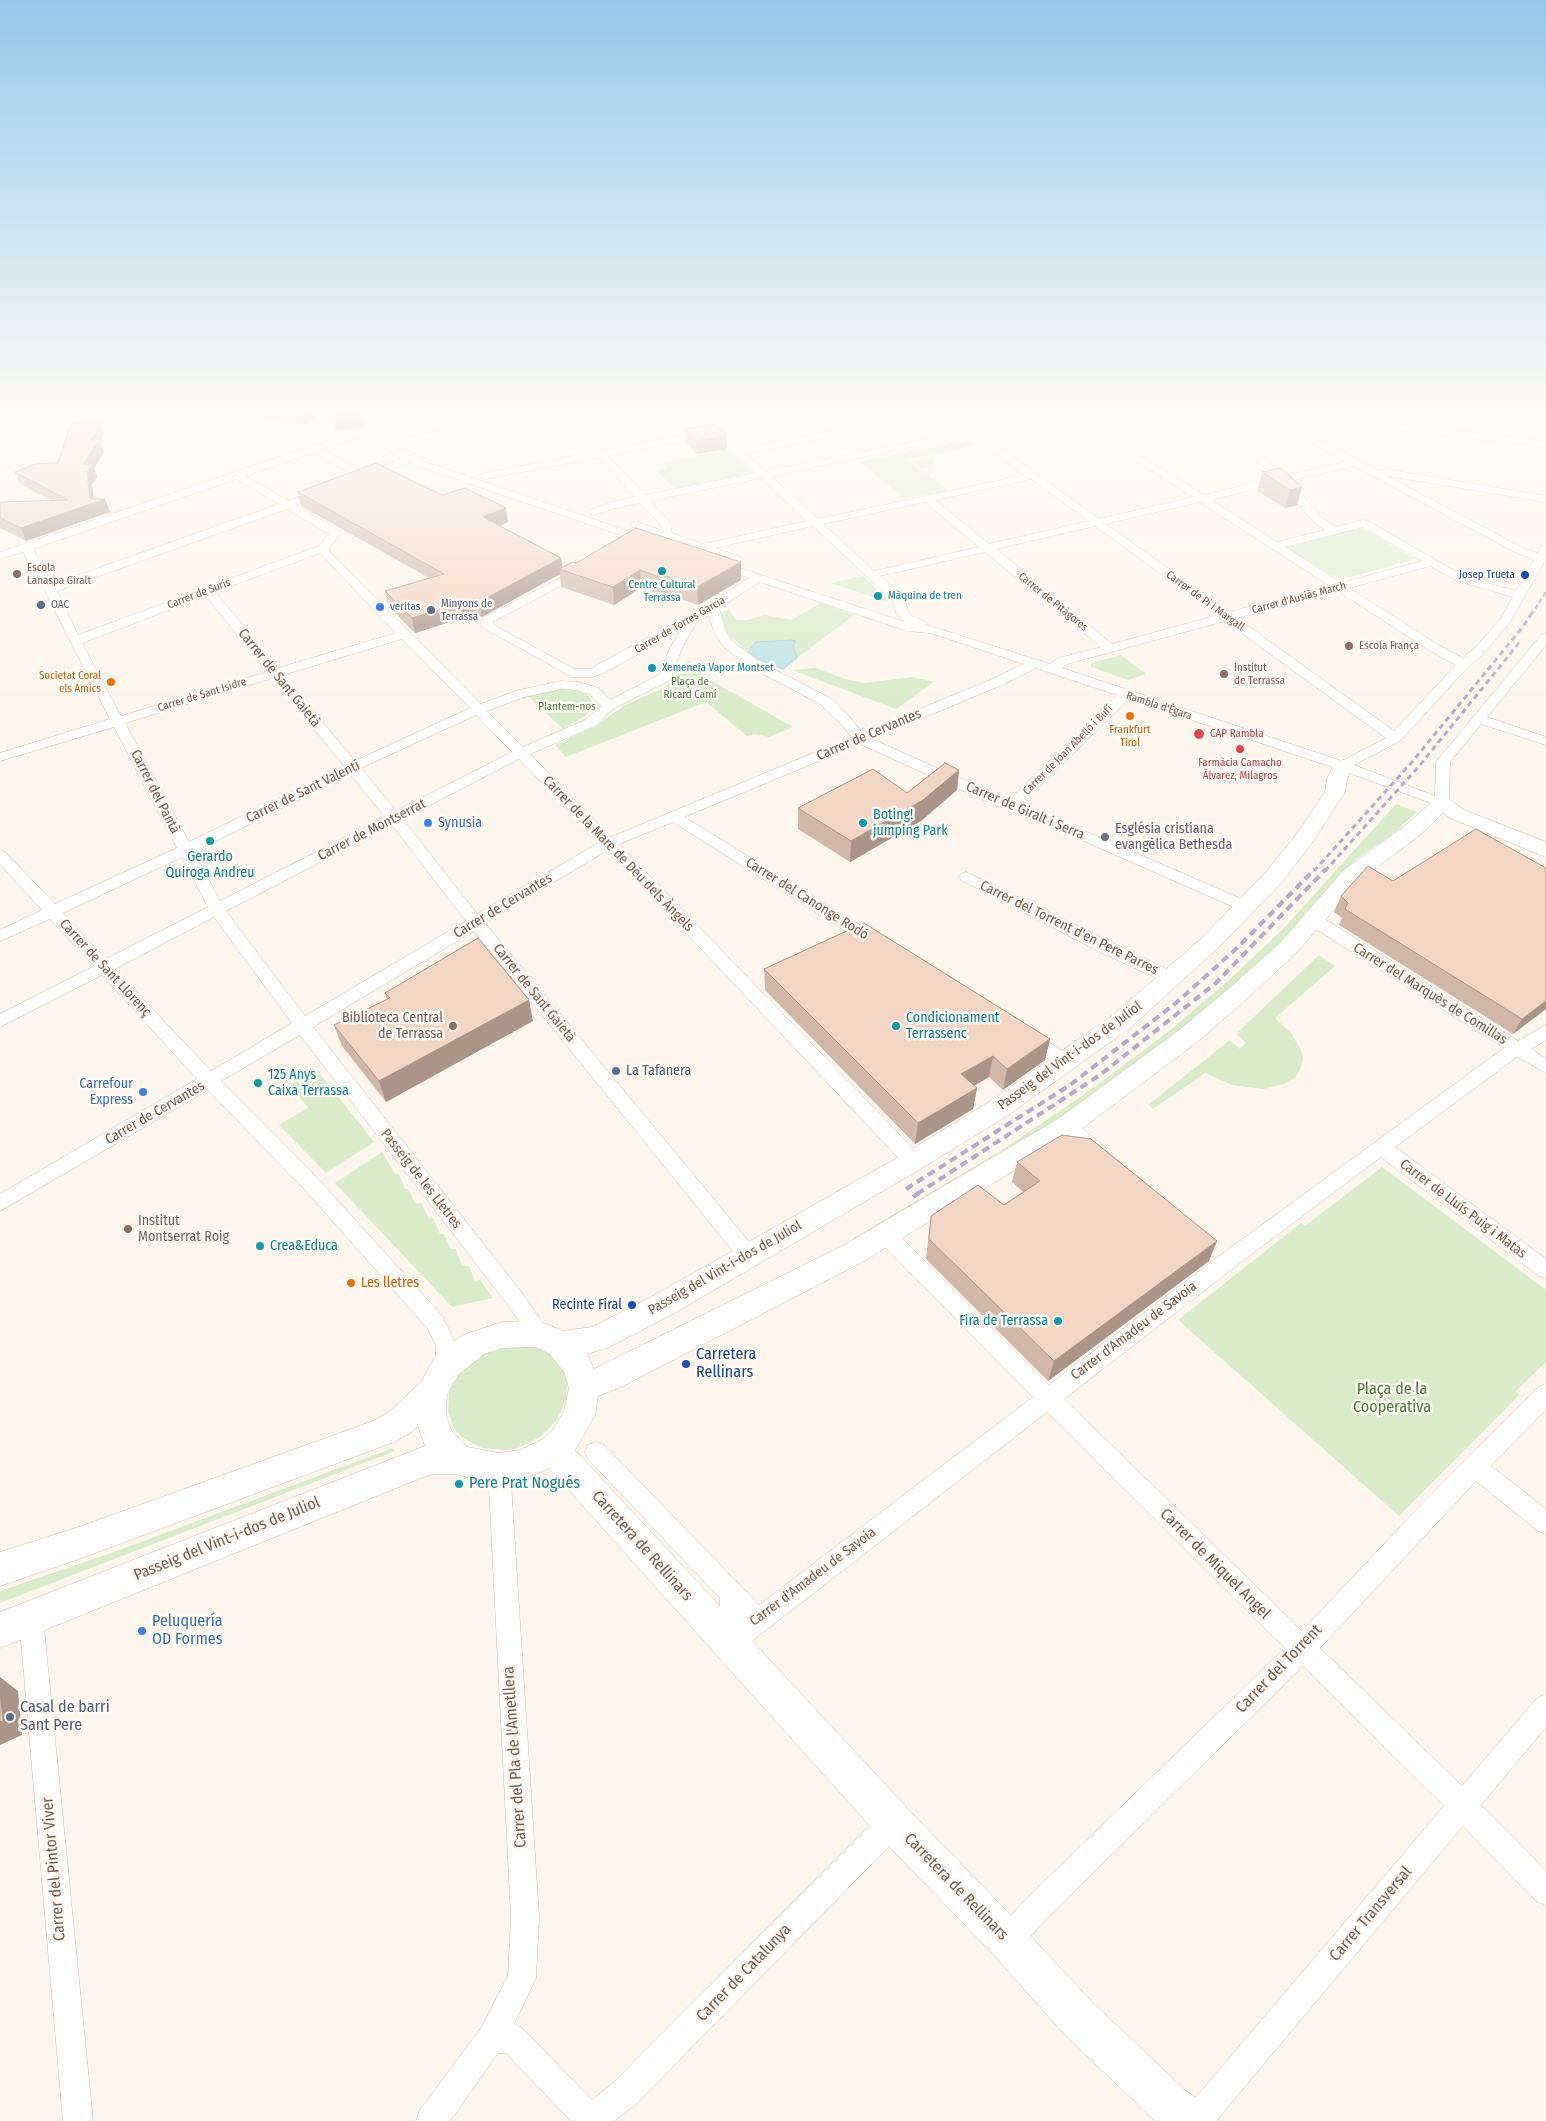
<!DOCTYPE html>
<html>
<head>
<meta charset="utf-8">
<style>
	body { margin:0 }
	canvas { display:block; background:#fdf6ec }
</style>
</head>
<body>
<canvas width="1546" height="2121"></canvas>
<script>
const g = document.querySelector('canvas').getContext('2d');
g.lineJoin = 'round';
function fillPath(path, color) { g.fillStyle = color; g.fill(path, 'evenodd'); }
const poly = rows => new Path2D(rows.map(r => 'M' + r).join(''));
function strokePath(path, color, width, dash) { g.strokeStyle = color; g.lineWidth = width; g.lineCap = dash ? 'butt' : 'round'; g.setLineDash(dash || []); g.stroke(path); }
function label(font, color, halo, rows, align = 'center') {
  g.font = font + ' "Fira Sans Condensed",sans-serif'; g.lineWidth = 5; g.setLineDash([]); g.textBaseline = 'middle'; g.strokeStyle = halo; g.fillStyle = color; for (const [text, x, y, turn = 0] of rows) {
    g.save(); g.translate(x, y); g.rotate((+turn || 0) * Math.PI / 180); g.textAlign = isNaN(turn) ? turn : align; if (halo) g.strokeText(text, 0, 0); g.fillText(text, 0, 0); g.restore();
  }
}
const green = poly([
	[968,440,977,445,908,460,927,475,925,472,930,470,927,468,922,469,911,461,934,457,930,477,948,491,904,498,860,462],
	[727,450,754,474,677,490,656,470,668,468,663,463],
	[1361,527,1415,559,1350,577,1331,575,1285,547],
	[863,576,890,601,887,602,831,583],
	[821,603,854,615,797,658,793,646,773,641,756,642,748,652,731,637,719,622,717,613,729,610,737,620,747,620,765,615,791,620],
	[1121,655,1146,674,1128,680,1091,667,1091,664,1094,662],
	[689,661,705,677,793,727,769,737,755,734,747,736,706,702,566,757,555,745,594,727,625,705,664,688,678,674,682,664],
	[816,668,845,679,865,683,912,677,934,682,896,709,792,670],
	[562,689,575,690,586,694,590,698,593,705,591,712,563,729,528,696,545,691],
	[1396,804,1417,812,1389,837,1356,859,1271,953,1215,1005,1092,1099,857,1242,854,1238,1002,1150,1089,1091,1168,1032,1228,981,1284,928],
	[1319,955,1335,966,1275,1018,1291,1033,1301,1050,1303,1058,1301,1067,1296,1077,1284,1084,1263,1089,1232,1085,1205,1073,1153,1109,1148,1105,1230,1040,1240,1049,1246,1043,1236,1034],
	[317,1070,374,1142,326,1173,279,1125,308,1108,290,1085],
	[382,1152,395,1174,399,1174,405,1189,408,1189,416,1204,421,1203,429,1219,433,1218,440,1234,444,1234,451,1249,456,1249,462,1266,469,1266,475,1281,480,1280,493,1298,452,1307,335,1183],
	[1382,1167,1546,1290,1546,1362,1516,1391,1519,1395,1399,1516,1178,1320,1301,1223,1305,1226],
	[532,1345,550,1354,563,1369,567,1379,566,1399,557,1420,540,1437,518,1448,506,1450,482,1448,463,1438,455,1430,448,1411,449,1390,459,1370,487,1349],
	[393,1448,395,1451,0,1603,0,1591,114,1552]
]);
const water = poly([
	[791,640,796,641,793,646,797,658,783,669,760,660,748,652,756,642,791,640]
]);
const street = poly([
	[362,411,371,411,378,424,387,421,382,411,391,411,395,418,414,411,429,411,398,423,407,437,548,411,571,411,569,413,603,451,709,430,690,411,700,411,719,428,808,411,829,411,724,433,741,449,932,411,953,411,952,413,974,429,1059,411,1079,411,980,433,1099,519,1193,497,1135,460,1134,458,1139,455,1204,495,1272,479,1267,470,1253,456,1258,453,1275,466,1281,477,1346,462,1254,411,1266,411,1285,422,1315,417,1345,418,1546,441,1546,447,1345,424,1315,423,1294,426,1379,471,1384,469,1546,496,1546,502,1387,476,1523,548,1537,553,1542,546,1546,545,1546,558,1512,619,1485,652,1468,667,1400,741,1354,765,1435,796,1436,762,1542,634,1546,633,1546,645,1487,717,1546,737,1546,745,1481,724,1450,762,1449,803,1447,806,1442,807,1338,769,1129,699,1020,805,1078,828,1251,903,1253,907,1251,911,1245,912,1068,834,981,799,860,744,684,817,878,936,880,940,878,944,872,945,866,944,673,822,619,844,920,1156,922,1161,920,1166,913,1168,906,1166,608,850,485,923,755,1249,758,1255,755,1261,748,1263,741,1261,474,931,313,1027,522,1293,546,1328,549,1334,546,1340,539,1343,532,1340,508,1305,300,1035,221,1081,321,1182,443,1317,455,1343,459,1364,456,1371,448,1373,440,1371,437,1364,435,1343,428,1329,307,1192,208,1090,0,1211,0,1194,197,1079,102,975,0,1027,0,1014,94,966,50,919,0,941,0,930,42,910,0,864,0,850,5,852,55,904,177,848,114,727,0,761,0,753,110,719,44,589,23,552,0,559,0,552,370,426,362,411],
	[560,415,594,452,486,473,482,474,481,476,482,478,486,479,599,457,635,497,609,503,590,510,589,512,590,514,594,515,616,508,640,503,660,524,661,530,636,522,632,523,631,525,632,527,662,537,664,545,672,545,673,541,737,562,743,559,741,557,715,548,813,526,893,601,896,613,905,622,718,561,714,562,712,564,714,566,749,578,709,604,590,669,574,669,494,625,493,622,586,572,588,570,582,567,484,617,481,623,482,627,572,677,592,677,604,673,680,631,670,648,659,675,610,700,599,688,578,682,561,681,515,691,481,704,330,552,329,548,341,533,340,531,296,505,325,495,326,493,325,491,317,491,289,501,245,476,313,453,364,480,409,463,644,543,652,543,654,541,652,539,419,460,422,456,431,460,436,457,411,442,560,415],
	[943,415,964,431,765,471,746,454,943,415],
	[390,426,401,442,408,450,417,454,410,456,390,442,382,429,390,426],
	[374,432,383,446,401,459,364,473,322,449,374,432],
	[715,435,755,473,645,495,608,456,715,435],
	[970,435,1024,475,818,519,771,476,970,435],
	[1354,466,1515,552,1534,560,1516,591,1465,577,1368,521,1364,520,1335,527,1321,517,1302,495,1286,482,1354,466],
	[761,478,807,521,703,544,672,533,670,523,650,501,761,478],
	[236,479,279,504,53,584,33,549,236,479],
	[1031,479,1089,521,989,544,935,500,1031,479],
	[1276,484,1294,499,1313,521,1325,530,1277,542,1211,500,1276,484],
	[925,502,979,547,874,571,823,524,925,502],
	[1200,502,1271,548,1330,586,1229,612,1106,524,1200,502],
	[287,509,329,534,319,546,78,635,57,591,287,509],
	[1095,526,1218,615,1112,644,996,549,1095,526],
	[1363,527,1422,561,1341,583,1285,547,1363,527],
	[985,552,1101,647,1059,658,1050,664,927,625,925,622,910,615,903,597,880,576,985,552],
	[320,553,396,633,278,668,215,592,320,553],
	[1430,566,1457,581,1513,597,1501,618,1477,646,1463,658,1440,646,1349,588,1430,566],
	[760,582,907,631,930,633,1024,664,992,679,862,733,850,717,830,698,758,661,732,641,726,632,719,608,760,582],
	[1338,591,1432,652,1456,665,1394,731,1237,618,1338,591],
	[206,596,267,672,121,716,82,643,206,596],
	[709,615,714,632,724,647,750,667,820,704,840,723,852,737,611,837,530,754,595,726,613,709,670,680,682,648,696,623,709,615],
	[1225,621,1386,738,1342,761,1062,668,1067,664,1225,621],
	[402,639,470,708,355,761,283,675,402,639],
	[1036,668,1117,695,1009,800,872,739,1002,685,1036,668],
	[273,678,344,766,189,842,125,723,273,678],
	[561,689,577,690,589,694,601,706,585,720,523,747,487,711,525,697,561,689],
	[476,715,512,752,396,811,361,768,476,715],
	[519,759,600,842,477,914,403,819,519,759],
	[350,774,385,817,220,901,194,852,350,774],
	[392,825,466,921,305,1016,226,911,392,825],
	[182,857,208,907,106,959,63,913,182,857],
	[214,917,292,1023,211,1071,115,969,214,917],
	[966,872,1177,974,1179,978,1177,982,1171,984,1165,982,1102,953,961,880,958,877,961,874,966,872],
	[1314,915,1320,916,1518,1041,1546,1025,1546,1040,1531,1049,1546,1059,1546,1073,1517,1057,1395,1147,1546,1259,1546,1278,1539,1276,1381,1157,1236,1266,1064,1399,1302,1631,1419,1507,1538,1387,1546,1384,1546,1409,1491,1466,1546,1509,1546,1534,1538,1531,1476,1481,1320,1648,1462,1786,1537,1698,1546,1694,1546,1727,1481,1805,1546,1871,1546,1905,1536,1901,1463,1826,1216,2121,1181,2121,1185,2110,1444,1806,1303,1666,1043,1922,1018,1951,1008,1955,998,1951,994,1941,998,1931,1023,1902,1285,1648,1047,1412,739,1651,730,1654,721,1651,718,1642,720,1598,588,1459,585,1452,588,1445,596,1442,604,1445,759,1605,1033,1397,879,1241,876,1235,879,1229,886,1227,893,1229,1049,1385,1222,1254,1504,1048,1308,924,1306,920,1308,916,1314,915],
	[1028,1031,1034,1033,1071,1056,1074,1061,1071,1066,1065,1067,1059,1066,1022,1041,1019,1037,1022,1033,1028,1031],
	[1067,1119,1073,1121,1106,1148,1108,1153,1106,1158,1099,1160,1092,1158,1061,1131,1058,1126,1061,1121,1067,1119],
	[499,1457,507,1460,510,1468,539,1917,536,1978,514,2024,522,2028,592,2100,613,2083,883,1812,893,1809,903,1812,906,1822,903,1832,635,2105,614,2121,571,2121,506,2053,498,2053,450,2121,416,2121,420,2110,481,2028,508,1976,511,1917,488,1468,491,1460,499,1457],
	[31,1606,40,1609,43,1618,93,2121,63,2121,19,1618,22,1609,31,1606]
]);
const secondary = poly([
	[1343,760,1350,762,1353,766,1347,779,1345,792,1314,840,1283,881,1219,947,1131,1027,1007,1116,922,1168,673,1314,607,1348,587,1354,594,1369,844,1245,1058,1119,1178,1031,1233,985,1281,942,1343,871,1406,825,1435,799,1442,797,1449,799,1464,810,1546,842,1546,857,1450,818,1443,813,1420,835,1359,881,1297,952,1249,997,1196,1043,1076,1133,864,1261,623,1386,598,1396,595,1415,575,1450,907,1808,1022,1927,1094,2004,1186,2091,1208,2106,1215,2121,1155,2121,1064,2034,994,1955,879,1836,549,1468,522,1480,499,1483,476,1480,457,1474,432,1474,421,1478,0,1648,0,1612,425,1446,418,1426,410,1433,394,1442,79,1559,0,1586,0,1552,79,1527,373,1421,388,1413,421,1382,437,1354,463,1335,502,1322,539,1321,563,1331,592,1327,653,1296,904,1154,989,1102,1113,1015,1203,937,1267,871,1299,831,1325,792,1327,779,1333,766,1336,762,1343,760],
	[536,1347,550,1354,564,1372,569,1388,564,1411,553,1430,543,1439,520,1450,499,1453,467,1447,451,1430,446,1416,447,1394,459,1374,484,1354,502,1348,536,1347]
]);
const railFar3 = poly([
	[1531,615,1546,592]
]);
const railFar2 = poly([
	[1314,871,1412,762,1522,628,1532,613],
	[1325,871,1420,765,1519,643]
]);
const railFar1 = poly([
	[906,1189,1070,1085,1176,1003,1237,948,1315,869],
	[917,1194,1100,1075,1216,983,1326,869]
]);
const rail = poly([
	[913,1197,919,1193]
]);
const wall = poly([
	[225,411,325,411,304,425,225,413],
	[327,411,362,411,365,426,337,431],
	[100,422,104,434,101,445,104,452,94,468,97,477,92,485,94,499,110,512,26,541,0,528,0,502,50,500,20,484,15,472,58,463],
	[685,429,727,449,697,454,686,443],
	[1262,472,1302,487,1297,505,1285,508,1257,491],
	[298,492,442,495,508,522,500,526,562,568,576,563,741,580,698,605,667,594,663,596,641,588,614,605,561,587,560,574,482,617,475,614,415,633,388,606,385,591,429,578,301,506],
	[959,770,957,790,921,821,850,862,798,829,798,808,907,793],
	[1546,868,1546,1009,1513,1034,1339,925,1342,918,1334,912,1341,896],
	[764,969,1050,1039,1045,1060,1003,1090,989,1077,974,1086,977,1088,973,1109,915,1144,765,990],
	[385,993,533,1021,386,1102,342,1046,334,1025,387,1000],
	[1017,1162,1209,1261,1048,1381,926,1259,931,1216,1004,1205,1023,1192,1012,1182]
]);
const shadedWall = poly([
	[301,411,325,411,304,425],
	[345,411,362,411,365,426,337,431,333,414],
	[100,422,104,434,101,445,104,452,94,468,97,477,92,485,94,503,105,499,110,512,26,541,21,528,90,499,83,464,90,440],
	[726,435,727,449,697,454,696,441],
	[1302,487,1297,505,1285,508,1290,490],
	[506,508,508,522,485,532,483,517],
	[561,558,563,570,559,569,560,574,482,617,479,602],
	[741,562,741,580,698,605,697,587],
	[640,570,641,588,614,605,613,587],
	[666,576,667,594,663,596,662,578],
	[473,599,475,614,415,633,412,618],
	[959,770,957,790,921,821,850,862,851,841],
	[529,1000,533,1021,386,1102,379,1081],
	[1546,1001,1546,1009,1513,1034,1522,1019],
	[1050,1039,1045,1060,1003,1090,1007,1069],
	[993,1056,989,1077,958,1095,961,1074],
	[977,1088,973,1109,915,1144,918,1123],
	[1217,1241,1209,1261,1048,1381,1054,1361],
	[0,1677,18,1691,22,1735,0,1745]
]);
const building = poly([
	[332,411,345,411,333,414,332,411],
	[100,422,97,433,90,440,99,440,83,464,93,464,87,472,90,499,105,499,21,528,0,518,0,502,68,500,15,472,35,464,58,463,71,424,100,422],
	[714,424,726,435,696,441,685,429,714,424],
	[376,463,442,495,465,488,506,508,483,517,561,558,479,602,473,599,412,618,385,591,444,574,298,492,376,463],
	[1281,468,1302,487,1290,490,1262,472,1281,468],
	[636,528,741,562,697,587,666,576,662,578,640,570,613,587,559,569,573,562,576,563,636,528],
	[945,763,959,770,923,800,851,841,798,808,873,769,907,793,945,763],
	[1476,829,1546,868,1546,1001,1522,1019,1345,909,1348,903,1341,896,1368,866,1393,881,1476,829],
	[864,923,1050,1039,1007,1069,993,1056,961,1074,977,1088,918,1123,764,969,864,923],
	[478,938,529,1000,379,1081,334,1025,390,998,385,993,478,938],
	[1062,1135,1091,1139,1217,1241,1054,1361,929,1239,931,1216,978,1185,1004,1205,1040,1181,1017,1162,1062,1135],
	[0,1689,3,1721,0,1722,0,1689]
]);
const markers = [
	[662,571,5,"#0f9aa8"],
	[17,574,5,"#8d6e63"],
	[1525,575,5,"#1a4fb4"],
	[878,596,5,"#0f9aa8"],
	[41,605,5,"#5c6f8a"],
	[380,607,5,"#3f7fe0"],
	[431,610,5,"#5c6f8a"],
	[1349,646,5,"#8d6e63"],
	[652,668,5,"#0f9aa8"],
	[1224,674,5,"#8d6e63"],
	[111,682,5,"#e8710a"],
	[1130,716,5,"#e8710a"],
	[1199,734,6,"#e0444e"],
	[1240,749,5,"#e0444e"],
	[428,823,5,"#3f7fe0"],
	[863,823,5,"#0f9aa8"],
	[1105,837,5,"#6b7280"],
	[210,841,5,"#0f9aa8"],
	[453,1026,5,"#8d6e63"],
	[896,1026,5,"#0f9aa8"],
	[616,1071,5,"#5c6f8a"],
	[258,1083,5,"#0f9aa8"],
	[143,1092,5,"#3f7fe0"],
	[128,1229,5,"#8d6e63"],
	[260,1246,5,"#0f9aa8"],
	[351,1283,5,"#e8710a"],
	[632,1305,5,"#1a4fb4"],
	[1058,1321,5,"#0f9aa8"],
	[686,1364,5,"#1a4fb4"],
	[459,1484,5,"#0f9aa8"],
	[142,1631,5,"#3f7fe0"],
	[10,1717,5,"#5c6f8a"]
];
const farEducationnames = [
	["Escola",27,568],
	["Lanaspa Giralt",27,581],
	["Escola França",1359,646],
	["Institut",1234,668],
	["de Terrassa",1234,681]
];
const farTransitnames = [
	["Josep Trueta",1515,575]
];
const farCulturenames = [
	["Centre Cultural",662,585,"center"],
	["Terrassa",662,598,"center"],
	["Màquina de tren",888,596],
	["Xemeneia Vapor Montset",662,668]
];
const farStreetnames = [
	["Carrer de Suris",199,594,-21],
	["Carrer d'Ausiàs March",1299,598,-15],
	["Carrer de Pi i Margall",1205,601,36],
	["Carrer de Pitàgores",1053,602,39],
	["Carrer de Torres Garcia",680,625,-30],
	["Carrer de Sant Isidre",202,695,-17],
	["Rambla d'Ègara",1159,706,18],
	["Carrer de Joan Abelló i Bufí",1068,750,-45]
];
const farServicenames = [
	["Minyons de",441,604],
	["Terrassa",441,617],
	["OAC",51,605]
];
const farShopnames = [
	["veritas",390,607]
];
const farFoodnames = [
	["Societat Coral",101,676],
	["els Amics",101,689],
	["Frankfurt",1130,730,"center"],
	["Tirol",1130,743,"center"]
];
const farParknames = [
	["Plaça de",690,682],
	["Ricard Camí",690,695],
	["Plantem-nos",567,707]
];
const farHealthnames = [
	["CAP Rambla",1210,734],
	["Farmàcia Camacho",1240,763,"center"],
	["Àlvarez, Milagros",1240,776,"center"]
];
const streetNames = [
	["Carrer de Sant Gaietà",279,678,51],
	["Carrer de Cervantes",869,735,-23],
	["Carrer del Pantà",155,792,63],
	["Carrer de Sant Valentí",303,792,-26],
	["Carrer de Giralt i Serra",1025,811,23],
	["Carrer de Montserrat",372,830,-27],
	["Carrer de la Mare de Déu dels Àngels",618,854,46],
	["Carrer del Canonge Rodó",807,899,32],
	["Carrer de Cervantes",503,906,-31],
	["Carrer del Torrent d'en Pere Parres",1069,928,26],
	["Carrer de Sant Llorenç",105,968,47],
	["Carrer de Sant Gaietà",534,993,51],
	["Carrer del Marquès de Comillas",1430,994,32],
	["Passeig del Vint-i-dos de Juliol",1070,1056,-36],
	["Carrer de Cervantes",155,1113,-30],
	["Passeig de les Lletres",421,1179,52],
	["Carrer de Lluís Puig i Matas",1463,1209,37],
	["Passeig del Vint-i-dos de Juliol",725,1268,-30],
	["Carrer d'Amadeu de Savoia",1134,1331,-37],
	["Carrer d'Amadeu de Savoia",813,1577,-37]
];
const cultureNames = [
	["Boting!",873,815],
	["jumping Park",873,831],
	["Gerardo",210,857,"center"],
	["Quiroga Andreu",210,873,"center"],
	["Condicionament",906,1018],
	["Terrassenc",906,1034],
	["125 Anys",268,1075],
	["Caixa Terrassa",268,1091],
	["Crea&Educa",270,1246],
	["Fira de Terrassa",1048,1321,"right"]
];
const shopNames = [
	["Synusia",438,823],
	["Carrefour",133,1084,"right"],
	["Express",133,1100,"right"]
];
const worshipNames = [
	["Església cristiana",1115,829],
	["evangèlica Bethesda",1115,845]
];
const educationNames = [
	["Biblioteca Central",443,1018],
	["de Terrassa",443,1034],
	["Institut",138,1221,"left"],
	["Montserrat Roig",138,1237,"left"]
];
const serviceNames = [
	["La Tafanera",626,1071]
];
const foodNames = [
	["Les lletres",361,1283]
];
const transitNames = [
	["Recinte Firal",622,1305]
];
const nearTransitnames = [
	["Carretera",696,1355],
	["Rellinars",696,1373]
];
const nearParknames = [
	["Plaça de la",1392,1390],
	["Cooperativa",1392,1408]
];
const nearCulturenames = [
	["Pere Prat Nogués",469,1484]
];
const nearStreetnames = [
	["Passeig del Vint-i-dos de Juliol",227,1539,-22],
	["Carretera de Rellinars",642,1546,48],
	["Carrer de Miquel Angel",1215,1564,45],
	["Carrer del Torrent",1279,1669,-46],
	["Carrer del Pla de l'Ametllera",515,1757,-94],
	["Carrer del Pintor Viver",54,1869,-95],
	["Carretera de Rellinars",956,1887,46],
	["Carrer Transversal",1371,1914,-50],
	["Carrer de Catalunya",744,1973,-46]
];
const nearShopnames = [
	["Peluquería",152,1622],
	["OD Formes",152,1640]
];
const nearServicenames = [
	["Casal de barri",20,1708],
	["Sant Pere",20,1726]
];
fillPath(green, '#d8ecc9');
fillPath(water, '#bfe3e8');
strokePath(water, '#a5d3da', 1);
strokePath(street, '#d1beb0', 1);
strokePath(secondary, '#d6c0b0', 1);
fillPath(street, '#fff');
fillPath(secondary, '#fff');
strokePath(railFar3, '#b9a8c9', 2.5, [4.5, 3]);
strokePath(railFar2, '#b9a8c9', 3, [5.5, 4]);
strokePath(railFar1, '#b9a8c9', 4, [8, 5]);
strokePath(rail, '#b9a8c9', 4.5, [9, 6]);
fillPath(wall, '#d1b7a8');
fillPath(shadedWall, '#aa9588');
fillPath(building, '#f3d5c3');
strokePath(building, '#aa9588', 1);
const sky = g.createLinearGradient(0, 0, 0, 708);
sky.addColorStop(0, '#97c7e8');
sky.addColorStop(0.58, '#fefbf6');
sky.addColorStop(1, '#fefbf600');
g.fillStyle = sky;
g.fillRect(0, 0, 1546, 708);
for (const [x, y, r, color] of markers) { const dot = new Path2D(); dot.arc(x, y, r, 0, 2 * Math.PI); g.fillStyle = color; g.fill(dot); strokePath(dot, '#fffaf3', 2); }
label('11px', '#785e54', '#fffaf3', farEducationnames, 'left');
label('11px', '#164399', '#fffaf3', farTransitnames, 'right');
label('11px', '#0d838f', '#fffaf3', farCulturenames, 'left');
label('11px', '#7a5c4d', '#fffaf3', farStreetnames);
label('11px', '#4e5e75', '#fffaf3', farServicenames, 'left');
label('11px', '#366cbe', '#fffaf3', farShopnames, 'left');
label('11px', '#c56008', '#fffaf3', farFoodnames, 'right');
label('11px', '#537a41', '#fffaf3', farParknames);
label('11px', '#be3a42', '#fffaf3', farHealthnames, 'left');
label('14px', '#7a5c4d', '#fffaf3', streetNames);
label('14px', '#0d838f', '#fffaf3', cultureNames, 'left');
label('14px', '#366cbe', '#fffaf3', shopNames, 'left');
label('14px', '#5b616d', '#fffaf3', worshipNames, 'left');
label('14px', '#785e54', '#fffaf3', educationNames, 'right');
label('14px', '#4e5e75', '#fffaf3', serviceNames, 'left');
label('14px', '#c56008', '#fffaf3', foodNames, 'left');
label('14px', '#164399', '#fffaf3', transitNames, 'right');
label('16px', '#164399', '#fffaf3', nearTransitnames, 'left');
label('16px', '#537a41', '#fffaf3', nearParknames);
label('16px', '#0d838f', '#fffaf3', nearCulturenames, 'left');
label('16px', '#7a5c4d', '#fffaf3', nearStreetnames);
label('16px', '#366cbe', '#fffaf3', nearShopnames, 'left');
label('16px', '#4e5e75', '#fffaf3', nearServicenames, 'left');
</script>
</body>
</html>
